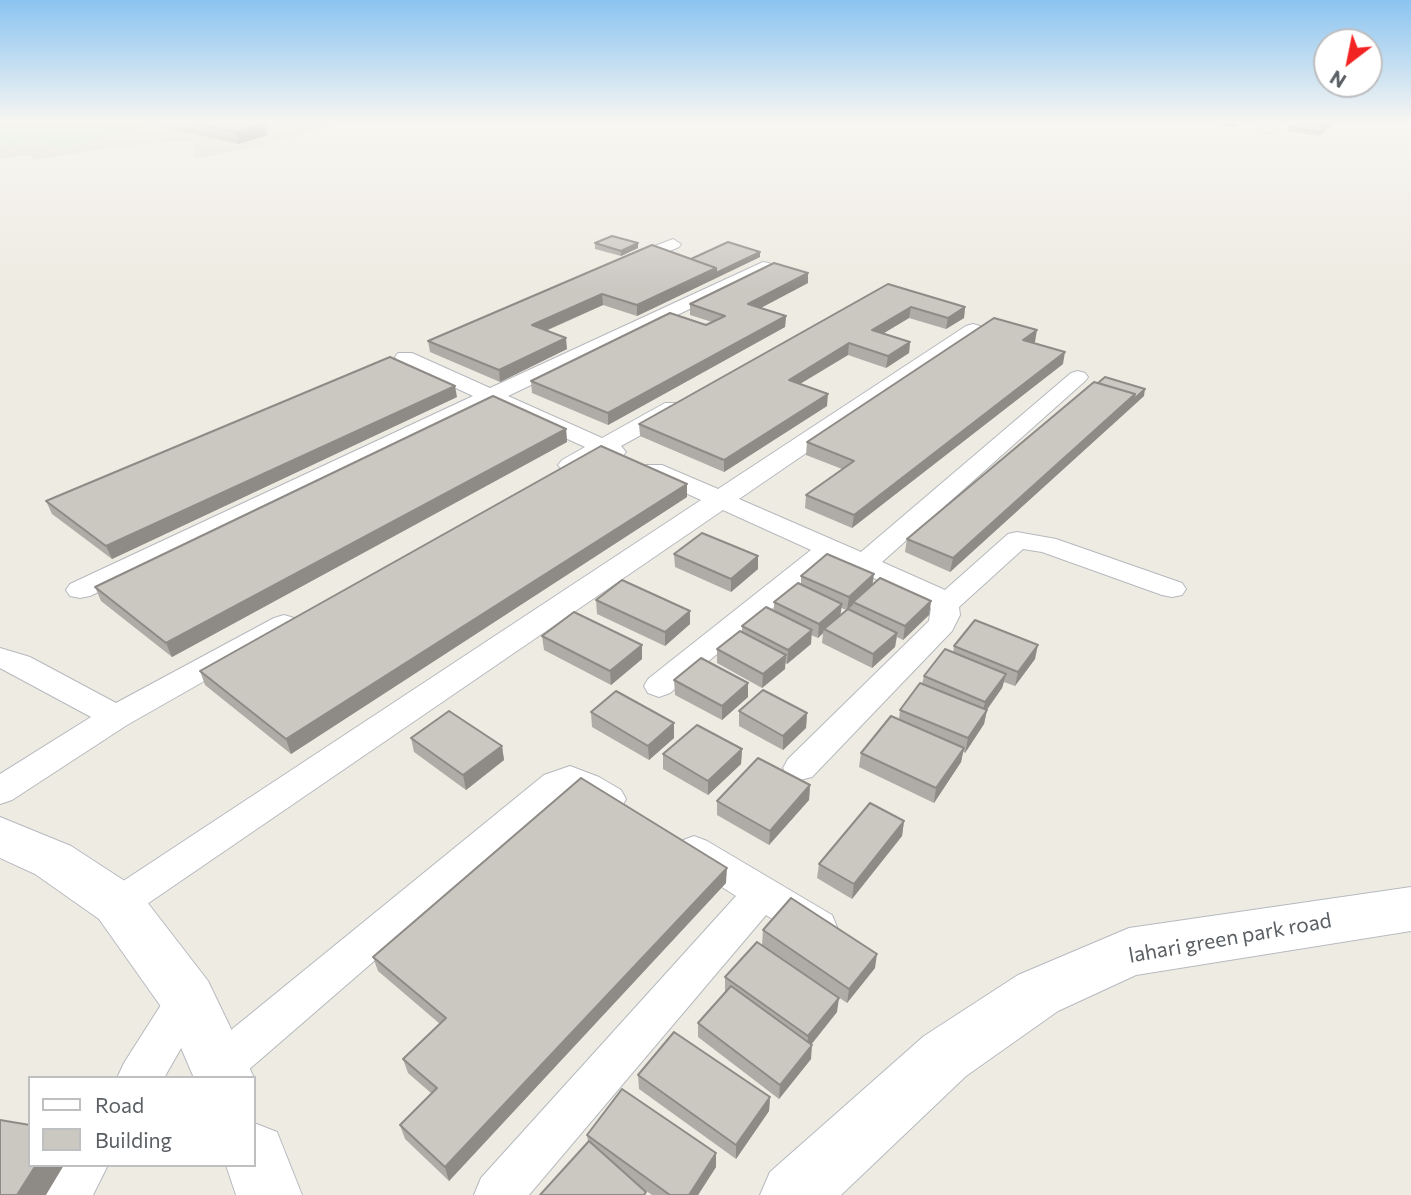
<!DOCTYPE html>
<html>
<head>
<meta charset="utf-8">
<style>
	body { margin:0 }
	#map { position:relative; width:1411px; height:1195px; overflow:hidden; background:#eeebe2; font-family:Commissioner,sans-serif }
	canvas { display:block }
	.legend { position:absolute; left:28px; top:1076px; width:228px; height:91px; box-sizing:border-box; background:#fff; border:2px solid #bdbfc1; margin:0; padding:9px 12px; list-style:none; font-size:21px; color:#5a5f64 }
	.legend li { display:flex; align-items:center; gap:14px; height:35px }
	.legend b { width:35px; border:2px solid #bdbfc1 }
	.north { position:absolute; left:1313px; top:28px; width:70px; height:70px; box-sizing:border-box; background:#fff; border:2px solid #bdbfc1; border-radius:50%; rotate:212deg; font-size:19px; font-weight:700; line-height:28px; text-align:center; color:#5a5f64 }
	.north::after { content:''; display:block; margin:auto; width:24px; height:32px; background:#f42323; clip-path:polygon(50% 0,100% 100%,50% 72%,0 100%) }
</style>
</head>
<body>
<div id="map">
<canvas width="1411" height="1195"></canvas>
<ul class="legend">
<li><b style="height:9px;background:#fff"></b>Road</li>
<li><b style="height:19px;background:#cbc7c1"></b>Building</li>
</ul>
<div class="north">N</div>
</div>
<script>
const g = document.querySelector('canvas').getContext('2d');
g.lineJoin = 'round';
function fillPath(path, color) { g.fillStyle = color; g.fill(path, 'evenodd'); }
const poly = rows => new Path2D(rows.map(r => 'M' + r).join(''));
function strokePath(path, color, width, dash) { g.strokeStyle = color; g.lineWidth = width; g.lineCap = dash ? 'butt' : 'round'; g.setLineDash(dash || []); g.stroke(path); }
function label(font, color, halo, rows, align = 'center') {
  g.font = font + ' Commissioner,sans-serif'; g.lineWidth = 5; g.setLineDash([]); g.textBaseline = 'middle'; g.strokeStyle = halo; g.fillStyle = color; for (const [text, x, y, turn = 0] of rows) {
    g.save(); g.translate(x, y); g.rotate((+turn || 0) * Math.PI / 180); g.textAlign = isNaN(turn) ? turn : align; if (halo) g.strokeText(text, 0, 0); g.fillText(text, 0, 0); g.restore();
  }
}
const education = poly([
	[0,123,343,123,259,146,194,159,195,143,181,141,115,147,33,160,30,155,0,159]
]);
const green = poly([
	[0,123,156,123,62,148,32,141,13,146,0,142]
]);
const street = poly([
	[1265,123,1277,123,1271,132,1267,133,1261,129,1265,123],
	[673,239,681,244,679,247,633,267,621,267,618,263,621,259,673,239],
	[763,262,769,263,772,267,769,271,508,396,602,438,665,403,681,403,684,408,681,413,621,446,626,452,622,457,614,459,604,456,578,470,562,470,558,465,562,460,585,447,491,404,90,596,80,598,70,596,66,590,70,584,473,396,398,361,395,357,398,353,412,353,490,388,763,262],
	[973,324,980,326,983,330,980,334,739,499,861,552,1071,373,1078,371,1085,373,1088,377,1085,381,882,562,945,590,1008,534,1017,532,1056,539,1182,583,1186,589,1182,595,1172,597,1162,595,1042,552,1023,549,959,607,960,615,952,631,812,777,800,780,788,777,783,768,788,759,929,621,931,608,924,601,832,559,670,693,659,697,648,693,644,686,648,679,811,550,723,510,131,915,118,920,105,915,99,904,105,893,701,500,646,475,642,470,646,465,662,465,718,489,966,326,973,324],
	[284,615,294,618,298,624,294,630,127,725,12,800,0,804,0,774,91,717,0,668,0,648,30,657,116,703,274,618,284,615],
	[570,766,599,777,621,790,626,799,621,808,609,812,568,793,239,1078,202,1078,197,1067,204,1052,544,775,570,766],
	[694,836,707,841,832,915,837,927,832,939,818,944,804,939,766,915,529,1195,474,1195,481,1178,736,896,681,861,676,851,681,841,694,836],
	[188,980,203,986,209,999,164,1078,117,1078,124,1063,173,986,188,980],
	[58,1165,108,1165,93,1195,42,1195,58,1165]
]);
const secondary = poly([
	[0,817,71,846,137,889,208,981,245,1058,254,1078,254,1079,194,1078,167,1015,99,919,35,874,0,858,0,817],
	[1411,887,1411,931,1136,975,1058,1011,966,1076,841,1195,760,1195,770,1172,924,1036,1018,975,1129,928,1411,887],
	[254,1123,277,1132,302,1195,236,1195,226,1165,254,1165,254,1123]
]);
const wall = poly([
	[165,123,265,123,268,135,238,144,167,128],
	[1223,123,1238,123,1237,127,1222,125],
	[1293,123,1333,123,1330,128,1326,128,1325,131,1320,136,1288,131,1289,127],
	[595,243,638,243,638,248,621,256,595,249],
	[760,257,637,316,603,305,546,331,567,349,500,382,430,352,428,341,691,259],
	[808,283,761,308,786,316,785,327,608,425,532,393,531,381,706,325,712,322,690,315,690,304],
	[888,284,965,307,964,318,946,329,909,318,883,333,910,342,909,353,886,368,848,355,800,384,827,406,724,472,640,436,639,424],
	[1035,342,1033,343,1063,364,852,528,805,508,806,495,842,469,806,455,807,442],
	[1144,396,950,572,905,552,907,539],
	[457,397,112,559,52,514,46,501],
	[566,429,567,442,172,657,101,601,95,587],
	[687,484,687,497,291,754,205,685,200,671],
	[674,554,758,569,731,592,675,567],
	[801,576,872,585,931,601,929,615,903,640,897,637,895,647,872,668,822,643,823,633,818,638,811,635,811,644,787,664,785,663,785,669,762,688,717,663,717,649,742,632,742,626,774,611,774,602,801,585],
	[841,608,847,610,840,615],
	[596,600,690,611,690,624,665,646,597,614],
	[542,636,642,645,642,659,611,685,544,650],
	[954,646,1035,659,1015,686,1004,682,1002,688,987,710,984,724,965,753,963,752,961,762,934,803,859,767,861,753,899,719,900,710,922,684,924,676,953,653],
	[674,680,748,697,722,720,675,695],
	[739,711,807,713,806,728,783,750,739,726],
	[591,712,674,723,674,738,649,760,592,727],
	[411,738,502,746,504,760,466,790,414,752],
	[742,749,741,764,708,795,663,769,663,754],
	[810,785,809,800,769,845,717,815,717,801],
	[904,821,902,836,852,899,817,878,819,864],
	[726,883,449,1181,405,1139,400,1125,431,1093,408,1073,403,1059,440,1024,378,971,373,957],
	[763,930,875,968,847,1003,762,945],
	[725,977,837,1012,811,1044,811,1059,779,1099,698,1037,698,1023,726,992,725,991],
	[638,1075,770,1097,769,1111,736,1159,639,1089],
	[587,1135,716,1153,716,1167,698,1195,652,1195,635,1183,588,1141]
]);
const shadedWall = poly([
	[265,123,268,135,238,144,235,132],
	[638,243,638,248,621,256,621,251],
	[760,252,760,257,637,316,637,305,716,268],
	[808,273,808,283,747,315,748,304],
	[602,294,603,305,533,336,532,325],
	[911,307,909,318,871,341,872,330],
	[965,307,964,318,946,329,948,318],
	[786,316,785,327,608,425,608,413],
	[1037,330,1035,342,1021,351,1023,340],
	[566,338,567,349,500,382,499,370],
	[910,342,909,353,886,368,888,356],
	[849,343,848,355,788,391,789,380],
	[1065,352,1063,364,852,528,854,515],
	[455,386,457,397,112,559,106,546],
	[1145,389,1144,396,950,572,953,558,1135,394],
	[828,394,827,406,724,472,724,460],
	[566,429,567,442,172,657,166,643],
	[687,484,687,497,291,754,286,739],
	[758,556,758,569,731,592,731,579],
	[874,574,872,588,853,602,853,605,847,610,849,597],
	[931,601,929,615,903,640,905,626],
	[842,604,840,618,824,629,823,633,818,638,819,624],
	[690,611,690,624,665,646,665,632],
	[812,630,811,644,787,664,788,650],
	[897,633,895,647,872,668,873,654],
	[642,645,642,659,611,685,610,671],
	[1038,645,1035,659,1015,686,1018,672],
	[786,655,785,669,762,688,763,674],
	[1006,674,1002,688,982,716,985,702],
	[748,683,748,697,722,720,722,706],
	[987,710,984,724,965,753,968,738],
	[807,713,806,728,783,750,783,736],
	[674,723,674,738,649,760,648,746],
	[502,746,504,760,466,790,463,775],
	[964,748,961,762,934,803,936,788],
	[742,749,741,764,708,795,708,781],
	[810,785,809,800,769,845,770,831],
	[904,821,902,836,852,899,854,884],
	[727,868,726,883,449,1181,445,1167],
	[877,954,875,968,847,1003,849,989],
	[839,998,837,1012,807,1050,808,1036],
	[812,1045,811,1059,779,1099,780,1085],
	[770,1097,769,1111,736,1159,736,1145],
	[716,1153,716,1167,698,1195,689,1195],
	[36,1165,64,1165,46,1195,17,1195]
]);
const building = poly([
	[196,123,265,123,235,132,196,123],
	[1293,123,1302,123,1327,127,1322,132,1289,127,1293,123],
	[612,236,638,243,621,251,595,243,612,236],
	[728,242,760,252,716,273,716,268,691,259,728,242],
	[652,245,716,268,637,305,602,294,532,325,566,338,499,370,428,341,652,245],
	[774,263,808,273,748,304,786,316,608,413,531,381,670,313,706,325,725,316,690,304,774,263],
	[888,284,965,307,948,318,911,307,872,330,910,342,888,356,849,343,789,380,828,394,724,460,639,424,888,284],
	[994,318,1037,330,1023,340,1065,352,854,515,806,495,854,461,807,442,994,318],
	[390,357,455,386,106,546,46,501,390,357],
	[1105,377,1145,389,1133,400,1135,394,1098,383,1105,377],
	[1094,382,1135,394,953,558,907,539,1094,382],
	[493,396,566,429,166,643,95,587,493,396],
	[601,446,687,484,286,739,200,671,601,446],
	[702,533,758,556,731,579,674,554,702,533],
	[827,554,874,574,849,597,801,576,827,554],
	[880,578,931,601,905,626,853,602,880,578],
	[622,580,690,611,665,632,596,600,622,580],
	[798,583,842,604,819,624,774,602,798,583],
	[766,607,812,630,788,650,742,626,766,607],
	[848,609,897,633,873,654,824,629,848,609],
	[574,612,642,645,610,671,542,636,574,612],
	[975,620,1038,645,1018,672,954,646,975,620],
	[740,631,786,655,763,674,717,649,740,631],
	[945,649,1006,674,985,702,924,676,945,649],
	[701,658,748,683,722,706,674,680,701,658],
	[920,683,987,710,968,738,900,710,920,683],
	[763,690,807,713,783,736,739,711,763,690],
	[616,691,674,723,648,746,591,712,616,691],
	[449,711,502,746,463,775,411,738,449,711],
	[891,716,964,748,936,788,861,753,891,716],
	[697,725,742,749,708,781,663,754,697,725],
	[758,758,810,785,770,831,717,801,758,758],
	[581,778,727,868,445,1167,400,1125,437,1088,403,1059,446,1018,373,957,581,778],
	[870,803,904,821,854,884,819,864,870,803],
	[791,898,877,954,849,989,763,930,791,898],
	[757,942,839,998,808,1036,725,977,757,942],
	[731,986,812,1045,780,1085,698,1023,731,986],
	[674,1032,770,1097,736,1145,638,1075,674,1032],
	[622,1089,716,1153,689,1195,670,1195,587,1135,622,1089],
	[0,1120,30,1125,30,1165,36,1165,17,1195,0,1195,0,1120],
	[589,1141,646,1192,644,1195,540,1195,589,1141]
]);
const nearStreetnames = [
	["lahari green park road",1230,938,-10]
];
fillPath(education, '#e1dcd3');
fillPath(green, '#c0e8bd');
strokePath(street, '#b5b9bd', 2);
strokePath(secondary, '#b6bac0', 2);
fillPath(street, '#fff');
fillPath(secondary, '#fff');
fillPath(wall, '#afaba6');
fillPath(shadedWall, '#8e8b87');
fillPath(building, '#cbc7c1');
strokePath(building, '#8e8b87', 2);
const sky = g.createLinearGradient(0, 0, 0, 290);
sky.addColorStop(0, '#8bc4f1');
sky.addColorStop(0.42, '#f7f6f2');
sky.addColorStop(1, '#f7f6f200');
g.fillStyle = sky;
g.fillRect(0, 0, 1411, 290);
label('21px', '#5a5f64', '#fff', nearStreetnames);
</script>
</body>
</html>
